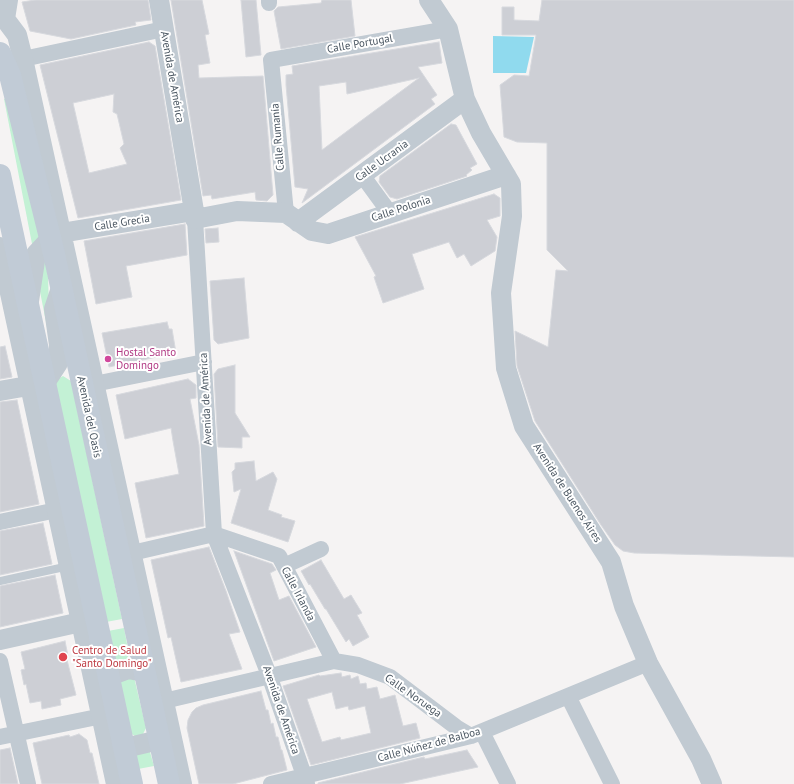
<!DOCTYPE html>
<html>
<head>
<meta charset="utf-8">
<style>
	body { margin:0 }
	canvas { display:block; background:#f5f3f3 }
</style>
</head>
<body>
<canvas width="794" height="784"></canvas>
<script>
const g = document.querySelector('canvas').getContext('2d');
g.lineJoin = 'round';
function fillPath(path, color) { g.fillStyle = color; g.fill(path, 'evenodd'); }
const poly = rows => new Path2D(rows.map(r => 'M' + r).join(''));
function strokePath(path, color, width, dash) { g.strokeStyle = color; g.lineWidth = width; g.lineCap = dash ? 'butt' : 'round'; g.setLineDash(dash || []); g.stroke(path); }
function label(font, color, halo, rows, align = 'center') {
  g.font = font + ' "PT Sans",sans-serif'; g.lineWidth = 4; g.setLineDash([]); g.textBaseline = 'middle'; g.strokeStyle = halo; g.fillStyle = color; for (const [text, x, y, turn = 0] of rows) {
    g.save(); g.translate(x, y); g.rotate((+turn || 0) * Math.PI / 180); g.textAlign = isNaN(turn) ? turn : align; if (halo) g.strokeText(text, 0, 0); g.fillText(text, 0, 0); g.restore();
  }
}
const green = poly([
	[10,97,40,241,33,249,4,99],
	[44,254,48,276,49,307,54,363,36,271],
	[63,376,71,381,122,619,106,622,55,385,58,379],
	[124,628,129,654,126,661,120,662,114,660,108,631],
	[134,677,146,728,142,736,135,736,130,733,119,681],
	[136,752,150,752,154,766,138,769]
]);
const water = poly([
	[493,36,534,37,526,73,493,73]
]);
const building = poly([
	[35,0,148,0,151,20,135,22,136,25,71,39,30,31,22,2,35,0],
	[171,0,202,0,209,34,205,35,210,63,198,65,199,78,263,76,273,195,267,201,256,200,255,192,212,199,211,195,203,196,171,0],
	[241,0,256,0,261,55,246,57,241,0],
	[322,0,351,0,355,36,281,49,274,11,278,7,321,3,322,0],
	[542,0,794,0,794,557,634,553,623,551,615,545,601,525,535,421,517,366,515,331,548,347,556,270,568,271,547,250,547,143,517,142,504,137,500,85,514,75,529,76,536,35,502,35,502,7,514,7,514,20,539,21,542,0],
	[149,42,155,46,181,200,78,218,40,65,149,42],
	[114,94,113,112,117,114,124,144,120,148,127,164,89,173,73,103,114,94],
	[439,42,442,63,418,67,437,95,431,99,435,104,302,203,308,189,295,187,286,85,286,75,293,74,292,66,439,42],
	[419,78,358,123,322,150,319,86,346,82,347,94,419,78],
	[451,124,456,125,477,164,470,168,472,170,466,175,467,176,397,199,390,197,379,182,380,176,451,124],
	[494,194,500,198,500,216,487,220,497,237,495,251,471,266,464,254,457,258,449,242,412,254,424,289,383,303,374,277,376,276,355,237,494,194],
	[185,224,187,255,126,266,132,297,96,304,84,241,185,224],
	[218,228,219,242,206,243,205,229,218,228],
	[244,278,249,338,218,344,214,340,210,281,244,278],
	[167,322,169,329,172,329,176,353,109,367,102,333,167,322],
	[5,346,12,377,0,379,0,347,5,346],
	[235,365,235,413,250,437,242,437,242,448,218,447,214,374,218,369,235,365],
	[188,379,196,385,196,398,190,399,199,445,204,526,146,538,135,483,179,474,173,441,171,428,125,439,116,395,188,379],
	[17,400,39,504,0,512,0,402,17,400],
	[254,461,256,481,273,472,277,479,268,510,282,515,281,517,295,521,288,542,231,523,241,489,234,492,232,472,235,469,235,463,254,461],
	[43,523,52,564,0,575,0,531,43,523],
	[209,547,226,591,240,632,229,634,242,669,181,682,171,637,168,638,151,560,209,547],
	[234,551,272,564,276,570,270,573,279,600,289,596,316,647,274,661,234,551],
	[321,560,344,599,351,595,362,613,357,615,369,637,353,646,349,639,346,642,326,609,325,609,310,584,309,585,301,571,321,560],
	[55,575,63,613,0,627,0,586,55,575],
	[65,641,68,656,66,656,76,695,60,699,61,705,42,709,41,701,30,703,26,684,24,685,21,670,25,669,21,652,65,641],
	[341,673,342,677,350,675,351,679,358,676,360,684,366,683,367,689,377,687,380,699,395,695,403,726,416,723,420,738,311,765,283,686,319,675,320,676,341,673],
	[332,692,336,709,348,706,349,710,365,706,371,733,341,740,340,737,322,742,307,699,332,692],
	[261,691,266,710,268,710,271,724,273,723,276,737,278,737,281,750,282,750,287,770,233,784,199,784,187,728,188,720,192,712,196,708,203,705,261,691],
	[79,734,87,740,90,753,92,753,99,784,42,784,33,743,69,735,70,737,79,734],
	[10,748,18,784,0,784,0,750,10,748],
	[467,750,478,767,400,784,318,784,318,783,424,757,425,759,467,750]
]);
const service = poly([
	[0,581,69,566]
]);
const minor = poly([
	[269,0,269,3],
	[23,59,164,29],
	[362,175,389,212],
	[286,213,271,60,448,29],
	[195,219,214,534,269,675,307,784],
	[84,386,204,362],
	[0,522,57,510],
	[132,553,214,534,279,556,334,661],
	[284,566,321,549],
	[0,661,28,784],
	[568,696,612,784],
	[164,701,334,661,358,665,390,677,456,727,471,736],
	[482,732,508,784],
	[0,737,102,716],
	[271,784,471,736,648,663]
]);
const tertiary = poly([
	[159,0,194,211,195,219,237,211,286,213,312,231,328,234,506,175],
	[429,0,448,29,465,99,481,133,511,184,512,216,501,293,506,368,524,426,611,562,624,606,648,663,701,759,712,784],
	[0,17,5,19,17,35,23,59,182,784],
	[5,19,8,0],
	[298,222,465,99],
	[0,247,116,784],
	[29,301,36,254,50,239,61,233,194,211],
	[0,391,45,383,58,363,59,345,54,309,61,288],
	[0,640,81,622],
	[97,687,109,676,128,669,144,672,158,681],
	[112,739,125,748,159,740,169,725]
]);
const secondary = poly([
	[0,53,10,75,54,254,169,784],
	[0,175,132,784]
]);
const markers = [
	[108,359,4,"#d1479c"],
	[63,657,5,"#e0444e"]
];
const streetNames = [
	["Calle Portugal",360,44,-10],
	["Avenida de América",172,77,80],
	["Calle Rumanía",278,137,-95],
	["Calle Ucrania",382,161,-36],
	["Calle Polonia",401,209,-18],
	["Calle Grecia",122,223,-9],
	["Avenida de América",206,399,-93],
	["Avenida del Oasis",89,417,78],
	["Avenida de Buenos Aires",567,493,57],
	["Calle Irlanda",298,594,62],
	["Calle Noruega",413,696,35],
	["Avenida de América",281,710,71],
	["Calle Núñez de Balboa",429,745,-15]
];
const hotelNames = [
	["Hostal Santo",116,353],
	["Domingo",116,366]
];
const healthNames = [
	["Centro de Salud",72,651],
	["\"Santo Domingo\"",72,664]
];
fillPath(green, '#c3f1d5');
fillPath(water, '#90daee');
fillPath(building, '#cdcfd5');
strokePath(building, '#d7d9de', 1);
strokePath(service, '#c1cad2', 8);
strokePath(minor, '#c1cad2', 16);
strokePath(tertiary, '#c1cad2', 20);
strokePath(secondary, '#c1cbd6', 22);
for (const [x, y, r, color] of markers) { const dot = new Path2D(); dot.arc(x, y, r, 0, 2 * Math.PI); g.fillStyle = color; g.fill(dot); strokePath(dot, '#fff', 1.5); }
label('11px', '#4a5661', '#fff', streetNames);
label('11px', '#b23c85', '#fff', hotelNames, 'left');
label('11px', '#be3a42', '#fff', healthNames, 'left');
</script>
</body>
</html>
